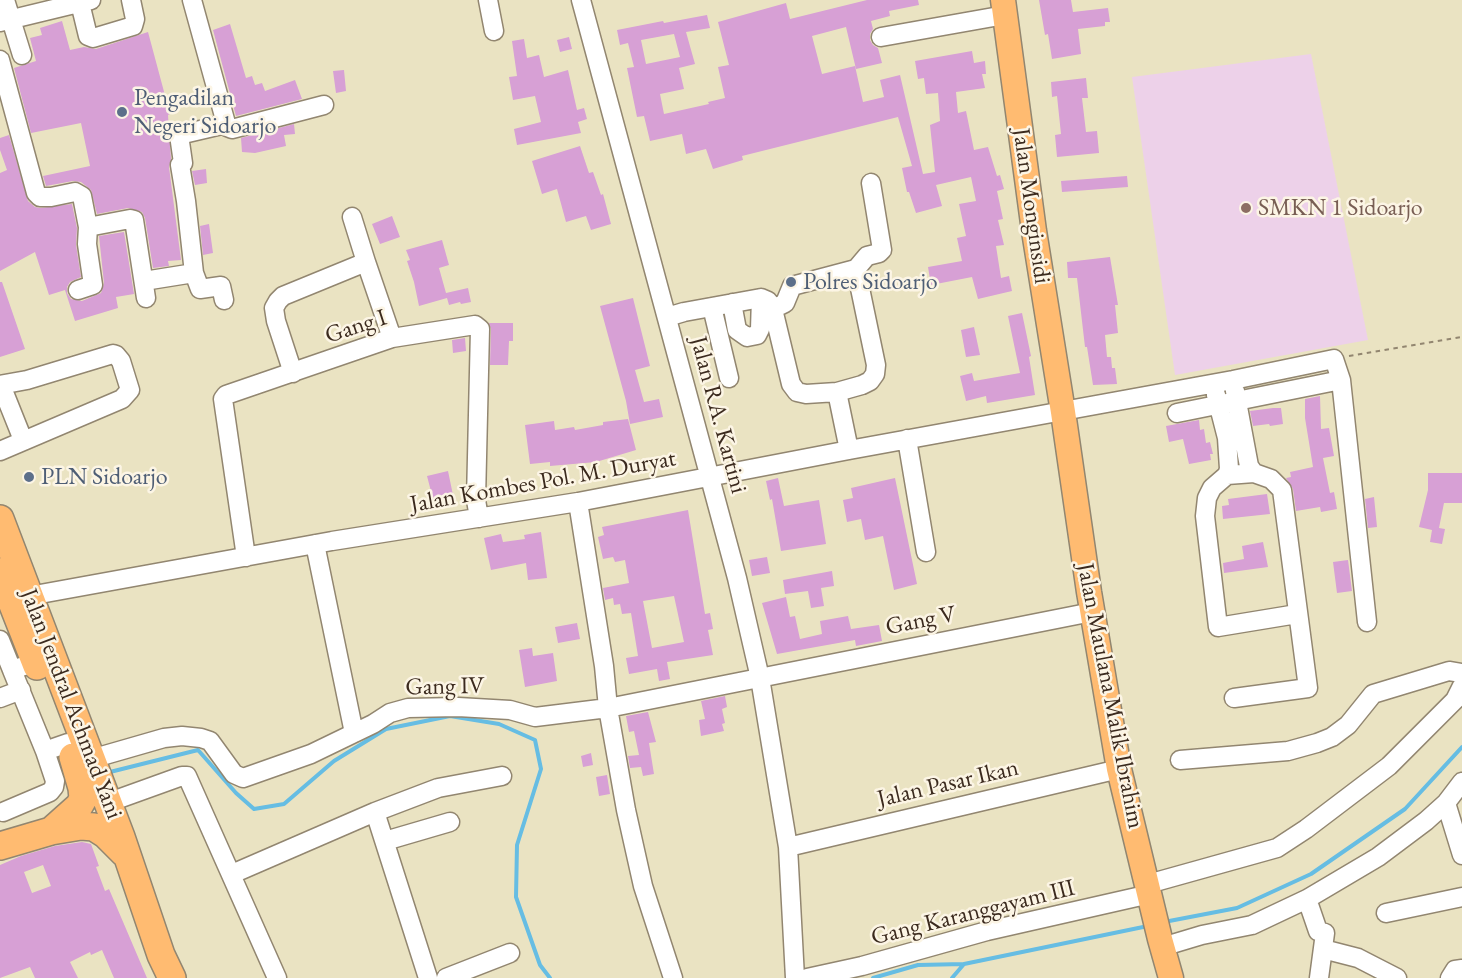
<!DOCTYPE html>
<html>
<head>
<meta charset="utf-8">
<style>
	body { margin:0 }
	canvas { display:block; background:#eae3c2 }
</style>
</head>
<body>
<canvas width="1462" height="978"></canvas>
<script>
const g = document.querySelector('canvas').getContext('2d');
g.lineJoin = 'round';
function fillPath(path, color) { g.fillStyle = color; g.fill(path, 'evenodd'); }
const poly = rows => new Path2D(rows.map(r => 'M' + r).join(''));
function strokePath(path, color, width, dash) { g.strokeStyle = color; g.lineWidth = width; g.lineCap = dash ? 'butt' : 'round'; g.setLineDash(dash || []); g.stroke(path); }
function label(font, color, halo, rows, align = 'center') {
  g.font = font + ' "EB Garamond",serif'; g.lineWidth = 5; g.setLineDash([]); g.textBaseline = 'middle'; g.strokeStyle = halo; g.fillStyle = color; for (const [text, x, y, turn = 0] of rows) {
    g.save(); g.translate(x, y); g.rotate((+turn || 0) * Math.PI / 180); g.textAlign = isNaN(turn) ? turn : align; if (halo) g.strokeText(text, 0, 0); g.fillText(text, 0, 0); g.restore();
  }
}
const built = poly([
	[1311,54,1368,340,1175,375,1132,77]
]);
const stream = poly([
	[106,773,198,750,236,793,254,809,284,804,334,761,386,729,450,716,499,724,535,740,541,769,517,845,516,897,540,965,550,978],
	[1164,922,1237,908,1311,874,1405,809,1462,747],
	[873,978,918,965,964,964],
	[952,978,964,964,1148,926]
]);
const building = poly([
	[867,0,918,0,919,5,889,11,890,16,871,21,873,29,870,34,870,40,873,45,878,48,882,63,856,69,846,27,812,36,822,74,855,66,863,102,884,97,880,80,900,75,923,174,935,172,930,125,940,121,938,93,926,94,924,78,918,79,915,61,972,51,974,63,985,61,986,74,982,74,985,88,956,92,958,113,966,111,974,150,988,147,997,176,1000,175,1004,189,997,191,1003,219,998,220,1004,245,996,246,1001,278,1009,276,1012,291,978,299,972,277,931,285,928,267,962,261,957,238,966,236,959,204,976,201,971,177,936,185,942,206,916,213,909,192,907,192,902,168,912,166,898,117,742,156,743,160,713,169,706,149,686,154,682,134,650,141,644,116,637,117,627,68,634,67,628,43,620,45,617,30,663,21,664,23,707,15,710,28,686,32,695,64,679,68,684,89,660,94,664,114,709,104,708,102,725,98,718,67,729,65,718,22,786,3,790,19],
	[674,34,680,57,646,64,641,40],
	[1039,0,1071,0,1073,12,1108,8,1110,22,1105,22,1105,26,1078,29,1081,54,1052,59,1048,34,1045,35],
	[62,21,70,50,84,47,96,49,148,32,170,114,168,115,171,159,169,167,181,260,168,261,169,266,153,268,145,218,142,212,128,208,97,214,91,190,81,182,73,181,46,186,43,176,90,166,81,123,31,133,14,68,36,61,30,38,42,35,40,28],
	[230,24,246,78,252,76,255,85,262,83,265,91,295,80,302,99,236,116,213,30],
	[569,37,572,49,560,52,557,40],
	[524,39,527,58,539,55,544,77,568,70,577,110,584,108,587,119,578,122,581,133,517,145,514,129,541,122,535,96,513,100,509,77,517,76,512,41],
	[344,70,346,91,336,93,333,71],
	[1086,78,1088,98,1082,98,1086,132,1097,131,1099,153,1057,157,1055,135,1061,134,1057,96,1052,97,1051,82],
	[294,124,295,134,284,135,286,146,255,153,242,152,241,138],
	[9,135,28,201,35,207,40,208,72,204,77,228,76,245,81,277,70,282,67,287,67,293,71,299,82,301,101,293,104,283,99,236,124,232,134,294,116,297,118,308,75,321,65,290,49,295,35,252,0,271,0,173,7,170,0,150,0,138],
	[580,146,589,173,593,172,601,195,603,194,611,224,591,230,586,216,566,222,557,189,542,194,532,161],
	[206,169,207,183,195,185,192,171],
	[1127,176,1128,187,1062,192,1061,181],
	[392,216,400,237,380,244,372,224],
	[209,224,213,253,203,255,200,226],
	[442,240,449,265,439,268,446,293,468,288,471,302,461,304,460,302,449,305,447,298,419,306,414,282,407,261,410,260,406,250],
	[1110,257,1118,305,1115,305,1118,333,1105,335,1107,357,1111,357,1112,368,1115,368,1117,384,1093,385,1087,347,1085,347,1077,278,1068,278,1067,262],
	[0,282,2,282,25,349,0,357],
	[633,298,650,366,635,370,644,402,659,399,663,417,630,424,626,401,600,306],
	[1022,313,1031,356,1029,357,1035,395,987,403,986,396,966,401,960,376,972,373,974,381,1020,373,1008,316],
	[489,323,513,323,513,341,509,341,508,365,490,365,491,329],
	[974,327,980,355,966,357,961,330],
	[465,338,466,351,453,353,452,340],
	[1320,396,1321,429,1329,428,1334,456,1323,458,1330,493,1334,492,1337,509,1321,512,1320,507,1296,511,1293,489,1286,478,1291,477,1290,472,1313,467,1305,418,1305,399],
	[1273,408,1281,408,1283,424,1270,426,1269,424,1253,426,1250,411],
	[628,419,636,450,596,462,550,466,550,462,530,464,525,425,554,421,555,430,574,427,575,430,603,425,603,422],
	[1199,420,1200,430,1204,429,1206,443,1210,442,1213,454,1210,454,1211,460,1189,464,1183,439,1169,442,1166,426],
	[448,471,453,495,433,499,427,476],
	[1428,473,1462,473,1462,503,1444,503,1439,528,1445,529,1442,544,1430,542,1432,530,1419,527,1428,490],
	[778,478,784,506,819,500,826,544,781,551,772,499,770,500,766,481],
	[895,478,917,584,894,590,883,536,865,540,861,519,847,522,843,500,853,498,851,488],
	[1267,494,1270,514,1223,519,1222,506,1229,505,1228,499],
	[1374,497,1377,527,1368,528,1365,499],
	[688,510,705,614,710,613,713,629,708,630,713,655,667,662,670,679,659,681,657,669,629,674,626,658,638,656,631,613,622,614,620,604,614,605,613,598,605,600,603,588,629,583,625,560,615,562,613,557,603,559,598,537,604,535,602,527],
	[674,596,684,642,652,648,643,601],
	[541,532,547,578,528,580,526,563,491,570,484,538,501,534,503,542,525,539,524,535],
	[1263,542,1268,567,1224,573,1223,563,1244,559,1242,546],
	[767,557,770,573,752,576,749,560],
	[1348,560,1352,591,1337,593,1333,562],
	[832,571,834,586,821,588,824,606,811,608,808,591,785,594,783,580],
	[786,597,790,617,795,616,800,639,822,634,820,621,848,616,851,629,879,625,882,641,856,646,855,640,777,654,762,603],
	[577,623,580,639,558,643,555,627],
	[532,648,533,656,553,653,557,681,525,687,519,650],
	[725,696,727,707,722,709,725,723,722,724,724,731,701,736,699,720,705,719,701,701],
	[648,712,656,742,649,743,654,774,643,776,641,767,630,768,628,756,639,755,634,731,629,732,626,716],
	[591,753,593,765,583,767,581,756],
	[607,775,610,794,599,796,596,777],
	[82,842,91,844,99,866,96,867,105,891,109,889,147,978,114,978,102,950,91,955,90,952,70,962,78,978,35,978,30,967,0,978,0,865,21,856,55,846],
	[43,865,51,886,32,893,24,872]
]);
const path = poly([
	[1349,356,1462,337]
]);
const minor = poly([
	[5,0,22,55],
	[192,0,227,127,232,129,324,105],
	[488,0,494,31],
	[581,0,737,578,760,678,788,847,795,978],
	[80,3,88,36,93,38,133,26,135,19,131,0],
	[0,22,91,0],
	[881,37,1005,15],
	[0,60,36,193,40,197,51,197,75,192,82,196,88,227,87,244,93,285,78,290],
	[352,217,366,262],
	[88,227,130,219,134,220,146,298],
	[144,281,194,273],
	[224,300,221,286,200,289,194,273,186,201,180,165,183,163,179,135,226,124],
	[732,303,737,330,747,337,757,335,760,329,761,298],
	[712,307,729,378],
	[773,309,785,303,792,286,856,269],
	[667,317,684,312,761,298,768,301,773,309,791,384,797,392,806,394,837,392,862,385,870,381,875,374,876,365,856,269,867,256,879,253,882,250,871,183],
	[293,373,276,321,274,308,278,301,283,296,366,262,392,338],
	[0,385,27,380,113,354,116,355,121,361,130,390,122,399,0,451],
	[1,385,23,440],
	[1235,391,1249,466,1254,473],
	[837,392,849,450],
	[1216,395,1227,438,1229,469,1227,475],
	[1177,413,1341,380],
	[907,439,926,552],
	[578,502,604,666,608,708,626,810,643,886,673,978],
	[315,544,354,733],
	[246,557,223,399,226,395,392,338,475,325,480,329,476,500,479,518],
	[18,598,332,541,578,502,849,450,1233,380,1334,359,1341,380,1367,622],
	[0,640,12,670],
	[36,662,12,670,45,751,68,743],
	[0,698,21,690],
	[1234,698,1308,688,1282,490,1271,479,1254,473,1227,475,1212,488,1207,498,1205,516,1218,627,1297,614],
	[91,759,164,738,182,736,201,738,210,741,234,774,243,778,311,754,373,724,390,713,408,708,458,707,510,710,535,717,608,708,1092,612],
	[1180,760,1288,751,1317,743,1332,737,1348,725,1373,694,1449,671,1462,673],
	[107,803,182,776,187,776,277,978],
	[1446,803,1462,855],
	[3,812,50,792,54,787,55,781,45,751],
	[375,812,428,978],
	[385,841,450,822],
	[788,847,1119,769],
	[232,874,375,812,438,788,502,776],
	[1148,884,1277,848,1306,829,1389,766,1455,700,1462,686],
	[1307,899,1318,931,1325,933,1319,978],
	[1386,913,1462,897],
	[1162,947,1202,935,1252,925,1307,899,1378,857,1426,821,1446,803,1462,782],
	[1323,949,1358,958,1397,978],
	[446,978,510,953],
	[807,978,862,966,987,931,1150,894],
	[1450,978,1455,970,1462,969]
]);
const major = poly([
	[1003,0,1034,231,1063,412,1089,592,1119,769,1160,939,1171,978]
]);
const highway = poly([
	[0,519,121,837,161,955,172,978],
	[0,572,37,666],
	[51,831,79,806,83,799,82,788,73,757],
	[0,846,51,831,81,826,94,827,105,834,124,853]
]);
const markers = [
	[122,112,6,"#5c6f8a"],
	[1246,208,6,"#8d6e63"],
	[791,282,6,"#5c6f8a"],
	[29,477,6,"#5c6f8a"]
];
const serviceNames = [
	["Pengadilan",134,98],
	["Negeri Sidoarjo",134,126],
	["Polres Sidoarjo",803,282],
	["PLN Sidoarjo",41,477]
];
const streetNames = [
	["Jalan Monginsidi",1031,206,82],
	["Gang I",356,327,-18],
	["Jalan RA. Kartini",718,415,75],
	["Jalan Kombes Pol. M. Duryat",543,482,-10],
	["Gang V",921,621,-11],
	["Gang IV",445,687,-1],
	["Jalan Maulana Malik Ibrahim",1110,696,79],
	["Jalan Jendral Achmad Yani",71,704,69],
	["Jalan Pasar Ikan",948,784,-13],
	["Gang Karanggayam III",973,913,-14]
];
const educationNames = [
	["SMKN 1 Sidoarjo",1258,208]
];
fillPath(built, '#edd1e9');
strokePath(stream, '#66bde3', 4);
fillPath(building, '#d7a0d5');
strokePath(minor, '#928670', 21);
strokePath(major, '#928670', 27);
strokePath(highway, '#928670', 30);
strokePath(path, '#928670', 2, [4.5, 4.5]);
strokePath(minor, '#fff', 18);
strokePath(major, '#ffbb71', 24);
strokePath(highway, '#ffbb71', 27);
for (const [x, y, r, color] of markers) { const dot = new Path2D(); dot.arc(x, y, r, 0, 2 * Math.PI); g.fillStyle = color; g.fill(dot); strokePath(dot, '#fcf5e5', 2); }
label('24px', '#4e5e75', '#fcf5e5', serviceNames, 'left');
label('24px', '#3b2a1e', '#fcf5e5', streetNames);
label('24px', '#785e54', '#fcf5e5', educationNames, 'left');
</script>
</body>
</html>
